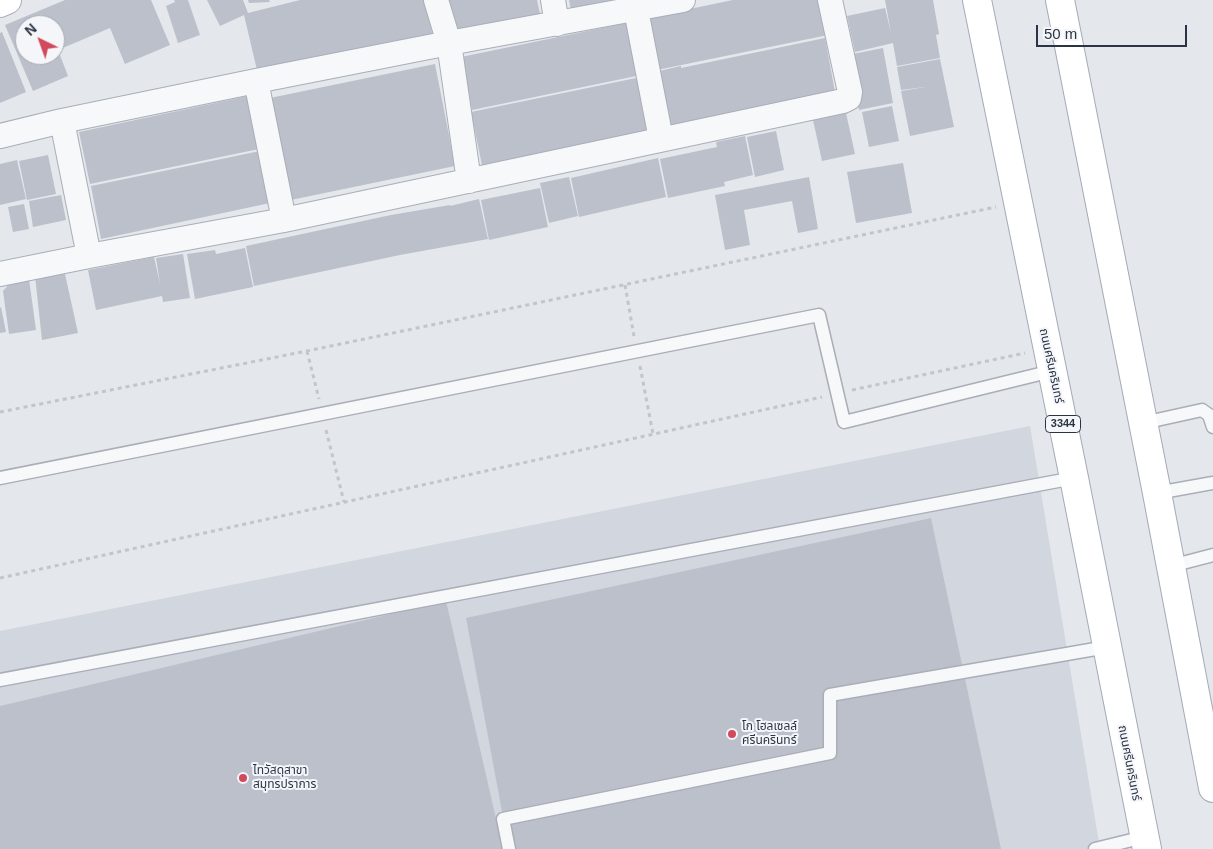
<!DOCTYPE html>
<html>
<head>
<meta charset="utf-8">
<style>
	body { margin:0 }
	#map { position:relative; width:1213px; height:849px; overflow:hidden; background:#e4e7ec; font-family:Helvetica,sans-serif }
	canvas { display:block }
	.north { position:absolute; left:15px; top:15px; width:50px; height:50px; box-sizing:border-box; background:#f4f6f9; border:1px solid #a4a8b1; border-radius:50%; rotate:318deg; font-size:14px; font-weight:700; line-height:20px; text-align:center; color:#2b3445 }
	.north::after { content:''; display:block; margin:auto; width:18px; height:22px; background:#d1495b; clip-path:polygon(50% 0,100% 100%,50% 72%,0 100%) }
	.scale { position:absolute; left:1036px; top:25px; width:151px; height:22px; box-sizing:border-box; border:2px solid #2b3445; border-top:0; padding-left:6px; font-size:15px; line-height:18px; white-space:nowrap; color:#2b3445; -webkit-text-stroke:4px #f4f6f9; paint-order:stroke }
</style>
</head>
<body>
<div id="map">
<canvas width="1213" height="849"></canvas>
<div class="north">N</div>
<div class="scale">50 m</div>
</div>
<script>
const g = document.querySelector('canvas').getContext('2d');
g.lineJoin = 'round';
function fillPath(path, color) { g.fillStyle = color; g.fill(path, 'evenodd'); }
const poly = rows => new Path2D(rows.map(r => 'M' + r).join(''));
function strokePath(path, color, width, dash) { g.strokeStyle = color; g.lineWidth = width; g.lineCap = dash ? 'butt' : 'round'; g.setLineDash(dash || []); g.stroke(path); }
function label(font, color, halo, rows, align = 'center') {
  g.font = font + ' Helvetica,"Noto Sans Thai",sans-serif'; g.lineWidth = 4; g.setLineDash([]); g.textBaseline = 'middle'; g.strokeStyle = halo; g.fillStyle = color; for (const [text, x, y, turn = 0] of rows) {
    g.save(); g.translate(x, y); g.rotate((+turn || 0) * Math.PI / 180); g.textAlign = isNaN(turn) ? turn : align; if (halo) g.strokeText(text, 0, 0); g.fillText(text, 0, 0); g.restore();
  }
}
const built = poly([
	[1030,426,1100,849,0,849,0,631]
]);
const building = poly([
	[65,0,151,0,170,45,125,64,110,28,58,50,68,76,33,91,5,25],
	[25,25,55,25,55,55,25,55],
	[174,0,188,0,200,35,178,43,166,6,175,2],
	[207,0,243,0,248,13,300,0,424,0,433,36,388,44,372,46,344,52,314,57,257,70,244,15,220,26],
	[248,0,269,0,270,2,249,3],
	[446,0,537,0,540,14,453,32],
	[569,0,612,0,613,1,571,10],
	[733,0,821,0,828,35,657,70,646,18],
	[885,0,933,0,939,34,936,35,940,58,897,66,893,43,855,52,847,16,885,8,891,33],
	[631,22,641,75,472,110,461,57],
	[2,32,26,92,0,103,0,33],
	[825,38,835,92,770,105,770,104,666,126,655,72,681,66,681,68],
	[883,48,893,103,859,110,848,55],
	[940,59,954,127,910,136,901,91,925,87,901,90,897,67],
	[435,64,455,166,286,201,265,99],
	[641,77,652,130,482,165,471,112],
	[248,96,259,149,90,184,79,132],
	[892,106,899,141,869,147,862,112],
	[846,113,855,154,822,161,813,120],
	[776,131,784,170,755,177,747,137],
	[745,136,753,175,724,182,725,186,668,198,660,159,717,147,716,142],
	[260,151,270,203,101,239,91,186],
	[48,155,56,194,27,200,19,161],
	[658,158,666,197,579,217,571,178],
	[17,160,26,199,0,205,0,164],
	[903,163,912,213,856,223,847,172],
	[569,177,578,216,549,223,540,183],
	[809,177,818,229,798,233,792,201,744,210,750,245,725,250,715,195],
	[540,188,548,227,489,240,481,200],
	[61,195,66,220,33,227,29,201],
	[479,199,488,239,400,255,254,286,246,246,391,215,450,205,450,206],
	[24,204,29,229,13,232,8,207],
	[245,248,253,287,195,299,187,254,215,250,216,254],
	[183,254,190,298,163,302,162,296,96,310,88,270,154,257,160,284,156,258],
	[65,274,78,333,42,340,35,276],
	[29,279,36,330,9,334,3,291,11,282],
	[1,307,6,332,0,333,0,308],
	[931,518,1001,849,509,849,466,618],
	[446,601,503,849,0,849,0,706]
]);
const path = poly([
	[625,285,634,336],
	[307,351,319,399],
	[640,366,653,434],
	[852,390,1025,353],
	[0,412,307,351,996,207],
	[326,430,344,502],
	[0,578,822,397]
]);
const lane = poly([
	[1143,423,1202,410,1209,415,1213,427],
	[0,478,819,315,844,422,1052,371],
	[1157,493,1213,483],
	[1171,566,1213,555],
	[0,680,1074,478],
	[509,849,503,819,830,753,830,695,1107,647],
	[1095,849,1144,837]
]);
const street = poly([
	[436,0,449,43,469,181],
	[553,0,557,24],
	[636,10,661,139],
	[256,81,284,220],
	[62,121,89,256,284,220,843,101,849,98,850,92,830,0],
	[0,136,62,121,256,81,449,43,683,0],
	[0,274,89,256]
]);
const secondary = poly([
	[0,3,7,0]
]);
const primary = poly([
	[977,0,1074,478,1147,849],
	[1060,0,1157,493,1213,788]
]);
const markers = [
	[732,734,5,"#d1495b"],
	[243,778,5,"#d1495b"]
];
const shields = [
	[1063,424,35]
];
const shieldNames = [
	["3344",1063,424]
];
const streetNames = [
	["ถนนศรีนครินทร์",1051,366,78],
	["ถนนศรีนครินทร์",1129,763,79]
];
const poiNames = [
	["โก โฮลเซลล์",742,727],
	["ศรีนครินทร์",742,741],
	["ไทวัสดุสาขา",253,771],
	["สมุทรปราการ",253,785]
];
fillPath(built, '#d2d6de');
fillPath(building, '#bbc0ca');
strokePath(lane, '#a9aeb7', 15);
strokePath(street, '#a9aeb7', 26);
strokePath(secondary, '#a9aeb7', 30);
strokePath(primary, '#a3abb8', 30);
strokePath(path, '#c2c5cb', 3, [4, 4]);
strokePath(lane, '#f7f8fa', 12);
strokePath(street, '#f7f8fa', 24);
strokePath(secondary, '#fff', 28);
strokePath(primary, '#fff', 28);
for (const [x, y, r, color] of markers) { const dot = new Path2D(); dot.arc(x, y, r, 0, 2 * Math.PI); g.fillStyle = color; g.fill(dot); strokePath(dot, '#f4f6f9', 2); }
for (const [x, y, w] of shields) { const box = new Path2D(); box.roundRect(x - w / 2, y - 8.5, w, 17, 4); g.fillStyle = '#f4f6f9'; g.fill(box); strokePath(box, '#2b3445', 1); }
label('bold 11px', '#2b3445', null, shieldNames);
label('12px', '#2b3445', '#f4f6f9', streetNames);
label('12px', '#2b3445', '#f4f6f9', poiNames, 'left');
</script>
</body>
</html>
